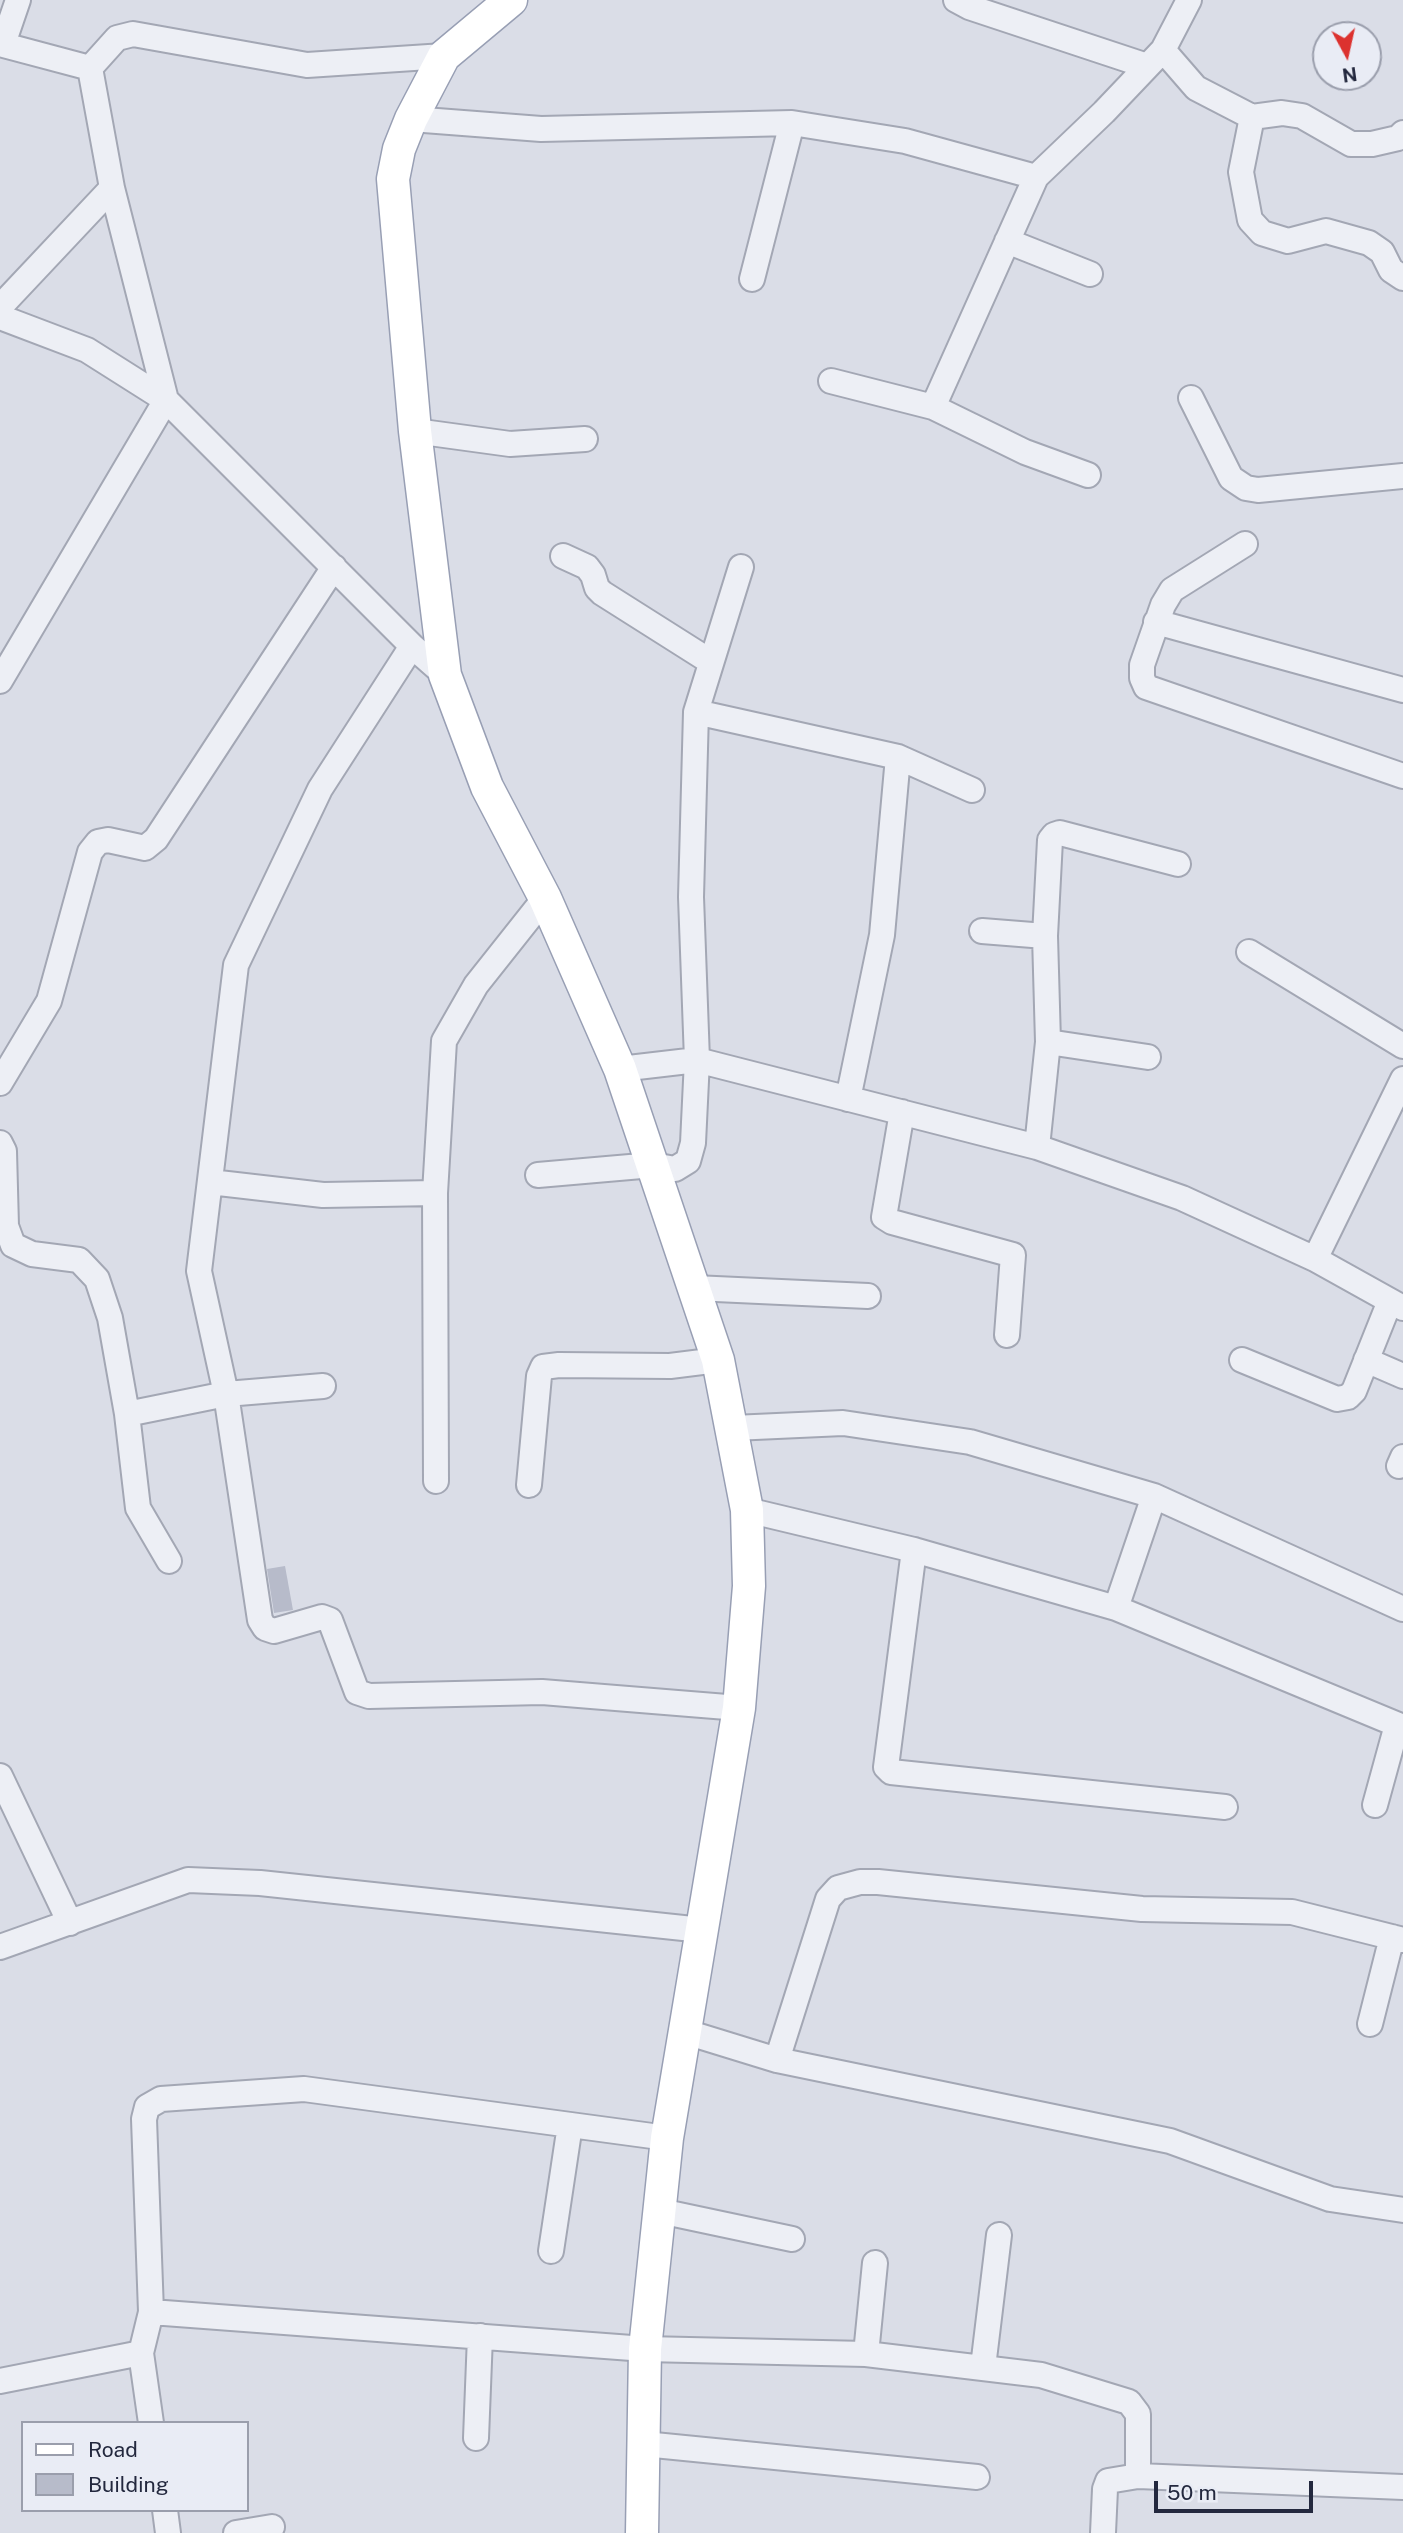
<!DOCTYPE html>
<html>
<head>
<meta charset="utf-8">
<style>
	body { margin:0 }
	#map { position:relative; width:1403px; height:2533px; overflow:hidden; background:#dadde7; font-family:"Public Sans",sans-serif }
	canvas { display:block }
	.legend { position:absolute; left:21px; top:2421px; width:228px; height:91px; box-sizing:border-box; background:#e9ecf5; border:2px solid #9a9eac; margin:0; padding:9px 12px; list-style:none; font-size:21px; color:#23283e }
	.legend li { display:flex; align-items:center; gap:14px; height:35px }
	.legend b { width:35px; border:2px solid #9a9eac }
	.north { position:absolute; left:1312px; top:21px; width:70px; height:70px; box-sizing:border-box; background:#e9ecf5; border:2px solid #9a9eac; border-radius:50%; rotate:172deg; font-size:19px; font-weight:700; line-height:28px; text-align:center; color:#23283e }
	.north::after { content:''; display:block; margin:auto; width:24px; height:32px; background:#dc322f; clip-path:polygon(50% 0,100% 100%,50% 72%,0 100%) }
	.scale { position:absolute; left:1154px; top:2481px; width:159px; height:32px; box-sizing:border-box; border:4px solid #23283e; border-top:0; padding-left:9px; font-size:21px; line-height:24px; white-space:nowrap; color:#23283e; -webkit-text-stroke:5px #e9ecf5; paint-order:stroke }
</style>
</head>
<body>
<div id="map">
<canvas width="1403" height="2533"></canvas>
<ul class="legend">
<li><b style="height:9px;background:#fff"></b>Road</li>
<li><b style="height:19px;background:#b7bbca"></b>Building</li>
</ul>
<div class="north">N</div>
<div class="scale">50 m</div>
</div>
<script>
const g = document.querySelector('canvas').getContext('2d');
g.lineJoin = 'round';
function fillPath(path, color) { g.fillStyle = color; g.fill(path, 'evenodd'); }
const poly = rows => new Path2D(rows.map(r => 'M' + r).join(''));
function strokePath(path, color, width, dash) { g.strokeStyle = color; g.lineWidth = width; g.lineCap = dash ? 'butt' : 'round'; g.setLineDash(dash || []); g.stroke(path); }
const building = poly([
	[285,1566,293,1610,274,1613,267,1569]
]);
const minor = poly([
	[956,0,969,7,1147,66],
	[0,44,90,68],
	[3,44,18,0],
	[1163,50,1196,88,1252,117,1282,113,1302,116,1351,144,1372,144,1398,138,1403,133],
	[90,68,117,38,133,34,307,65,444,56],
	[1252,117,1241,172,1250,220,1262,233,1288,241,1326,231,1369,243,1382,252,1391,270,1403,278],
	[411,119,541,129,792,123,905,141,1036,177],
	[1007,241,1090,274],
	[752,279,792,123],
	[0,307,112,188],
	[0,317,87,350,166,400,412,646,445,675],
	[831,381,933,407,1025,452,1088,475],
	[1191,398,1231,478,1246,488,1258,490,1403,476],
	[933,407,1036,177,1104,112,1163,50,1189,0],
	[415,431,510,444,585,439],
	[1245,544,1172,590,1163,605,1142,665,1142,678,1146,687,1403,776],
	[563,556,587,567,593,575,597,588,602,593,711,662],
	[1156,622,1403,690],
	[412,646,320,789,236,965,199,1271,226,1394,260,1620,265,1628,274,1631,322,1617,330,1620,357,1692,369,1696,542,1692,739,1708],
	[0,681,166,400,112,188,90,68],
	[696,712,898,757,972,790],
	[982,931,1045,936],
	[1249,952,1403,1046],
	[1048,1042,1148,1057],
	[620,1069,697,1060,1037,1147,1182,1198,1315,1259,1403,1308],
	[0,1083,49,1001,90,852,98,842,108,840,145,848,156,839,334,567],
	[848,1099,882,935,898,757],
	[902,1112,884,1217,892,1222,1013,1255,1007,1335],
	[0,1143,4,1151,6,1226,13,1245,32,1254,79,1260,97,1279,110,1318,127,1414,138,1508,169,1561],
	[1037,1147,1048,1042,1045,936,1050,840,1054,835,1060,833,1178,864],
	[538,1175,653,1165,675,1169,688,1161,693,1143,697,1060,691,897,696,712,741,567],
	[210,1182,323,1195,435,1193],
	[1315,1259,1403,1079],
	[694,1288,868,1296],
	[1242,1360,1337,1399,1348,1397,1354,1391,1390,1301],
	[1366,1360,1403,1376],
	[127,1414,226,1394,323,1386],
	[733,1428,843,1423,970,1442,1154,1496,1403,1609],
	[1399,1466,1403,1457],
	[436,1481,435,1193,444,1041,476,985,545,898],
	[529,1485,539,1376,543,1367,559,1365,670,1366,718,1360],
	[747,1510,914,1550,1116,1608,1403,1727],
	[914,1550,886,1767,891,1772,1225,1807],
	[1116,1608,1154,1496],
	[0,1776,70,1923],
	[1375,1805,1397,1725],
	[0,1947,188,1880,260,1883,702,1930],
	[1370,2024,1392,1937],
	[686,2032,777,2060,1170,2141,1330,2199,1403,2210],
	[777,2060,828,1899,838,1888,860,1882,878,1882,1142,1909,1292,1912,1403,1940],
	[660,2211,792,2239],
	[551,2251,570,2125],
	[151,2312,645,2349,866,2354,1041,2375,1129,2402,1138,2414,1138,2476],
	[866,2354,875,2263],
	[983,2367,999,2235],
	[0,2381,141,2353],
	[151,2423,141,2353,151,2312,144,2119,147,2107,161,2099,304,2089,667,2138],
	[476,2438,480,2336],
	[644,2444,977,2477],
	[165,2510,168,2533],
	[236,2533,272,2527],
	[1103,2533,1105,2489,1108,2481,1138,2476,1403,2487]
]);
const major = poly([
	[511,0,444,56,411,119,399,149,393,179,415,431,445,675,487,787,545,898,620,1069,718,1360,747,1510,749,1586,739,1708,667,2138,645,2349,642,2533]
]);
fillPath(building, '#b7bbca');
strokePath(minor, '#a3a7b4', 28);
strokePath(major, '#989fb4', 35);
strokePath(minor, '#edeff5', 24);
strokePath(major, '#fff', 32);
</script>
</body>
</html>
